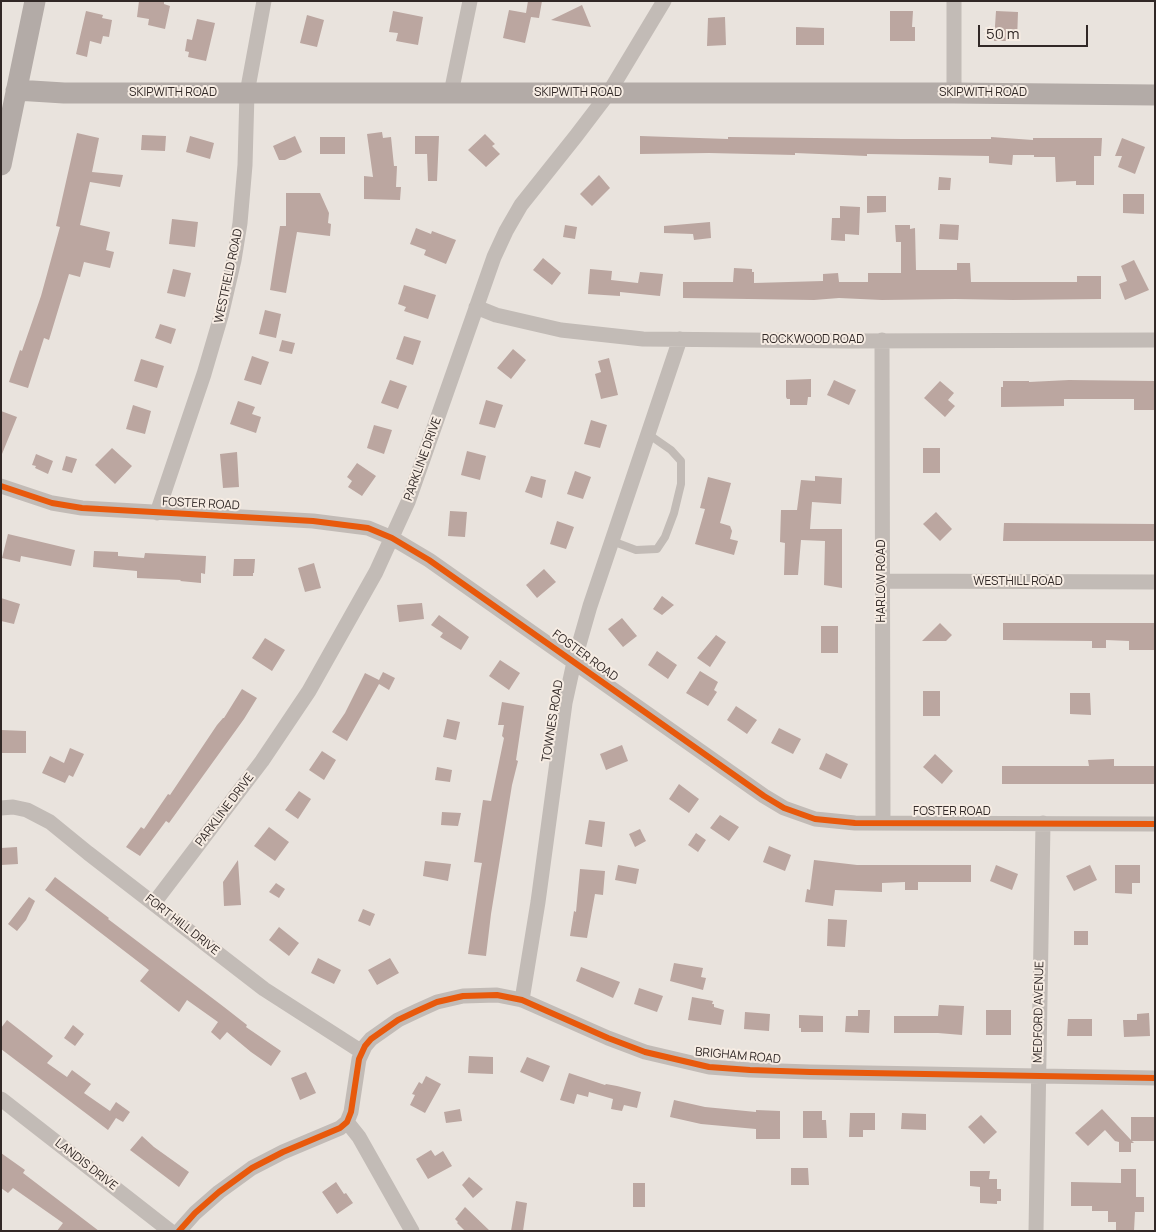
<!DOCTYPE html>
<html>
<head>
<meta charset="utf-8">
<style>
	body { margin:0 }
	#map { position:relative; width:1156px; height:1232px; overflow:hidden; background:#e9e3dd; font-family:Manrope,sans-serif }
	canvas { display:block }
	.frame { position:absolute; inset:0; border:2px solid #312826; pointer-events:none }
	.scale { position:absolute; left:978px; top:25px; width:110px; height:22px; box-sizing:border-box; border:2px solid #312826; border-top:0; padding-left:6px; font-size:15px; line-height:18px; white-space:nowrap; color:#312826; -webkit-text-stroke:4px #f6ece3; paint-order:stroke }
</style>
</head>
<body>
<div id="map">
<canvas width="1156" height="1232"></canvas>
<div class="frame"></div>
<div class="scale">50 m</div>
</div>
<script>
const g = document.querySelector('canvas').getContext('2d');
g.lineJoin = 'round';
function fillPath(path, color) { g.fillStyle = color; g.fill(path, 'evenodd'); }
const poly = rows => new Path2D(rows.map(r => 'M' + r).join(''));
function strokePath(path, color, width, dash) { g.strokeStyle = color; g.lineWidth = width; g.lineCap = dash ? 'butt' : 'round'; g.setLineDash(dash || []); g.stroke(path); }
function label(font, color, halo, rows, align = 'center') {
  g.font = font + ' Manrope,sans-serif'; g.lineWidth = 4; g.setLineDash([]); g.textBaseline = 'middle'; g.strokeStyle = halo; g.fillStyle = color; for (const [text, x, y, turn = 0] of rows) {
    g.save(); g.translate(x, y); g.rotate((+turn || 0) * Math.PI / 180); g.textAlign = isNaN(turn) ? turn : align; if (halo) g.strokeText(text, 0, 0); g.fillText(text, 0, 0); g.restore();
  }
}
const building = poly([
	[139,1,164,1,164,4,170,6,165,29,148,25,149,19,137,17],
	[528,1,542,1,539,18,531,17,525,43,503,38,509,10,526,13],
	[582,5,591,27,551,20],
	[86,11,103,15,102,18,112,20,109,37,103,36,101,44,90,41,87,57,76,54],
	[393,11,423,17,418,45,396,41,398,33,389,32],
	[890,11,913,11,912,27,915,27,915,41,890,41],
	[996,11,1018,12,1017,41,994,41],
	[307,15,324,20,317,47,300,43],
	[725,17,726,45,707,46,708,18],
	[197,19,215,23,206,61,188,57,189,52,185,51,187,39,192,40],
	[796,27,824,28,824,45,796,45],
	[382,132,383,138,391,137,394,166,397,166,396,187,401,187,400,200,364,199,364,176,373,177,367,134],
	[77,133,99,138,92,172,123,175,120,187,90,182,80,225,110,232,106,250,114,252,110,268,84,262,80,277,69,274,49,340,44,338,28,388,9,382,20,350,22,351,41,296,60,227,56,226],
	[485,134,495,144,492,146,500,154,486,167,468,150],
	[142,135,166,136,165,151,141,150],
	[190,136,214,143,210,159,186,152],
	[295,136,302,152,285,160,279,160,273,146],
	[415,136,439,136,437,181,428,181,427,154,415,154],
	[640,136,728,139,728,137,902,139,991,139,991,137,1033,140,1033,138,1102,138,1101,156,1094,156,1094,185,1076,185,1076,181,1056,182,1055,157,1034,157,1034,155,1013,155,1012,165,989,163,989,156,867,154,867,156,795,153,795,155,709,153,640,154],
	[320,137,345,137,345,154,320,154],
	[1122,138,1145,147,1135,174,1118,167,1122,156,1115,156],
	[599,175,610,188,592,206,580,194],
	[939,177,951,178,950,190,938,190],
	[286,193,320,193,329,213,328,223,331,224,330,236,297,232,286,293,270,290,280,226,286,226],
	[1123,194,1144,194,1144,214,1123,213],
	[867,196,886,196,886,212,867,213],
	[840,206,860,207,859,235,845,234,845,241,831,240,832,218,840,218],
	[172,219,198,222,195,247,169,244],
	[710,222,711,238,694,240,693,234,664,233,664,226],
	[940,224,959,225,958,240,939,239],
	[565,225,577,227,575,239,563,237],
	[895,225,910,225,910,229,915,228,916,270,957,270,957,263,970,263,971,282,1077,282,1077,276,1101,276,1101,299,1013,300,955,299,882,300,839,298,814,300,683,298,683,282,733,282,734,268,752,269,752,272,754,272,754,283,823,281,823,274,838,273,839,282,868,282,868,273,901,273,901,242,896,242],
	[416,228,431,234,432,231,456,240,446,264,424,255,426,250,410,244],
	[543,258,561,273,552,285,533,270],
	[1134,260,1149,290,1125,300,1119,284,1127,281,1121,266],
	[173,269,191,273,185,297,167,293],
	[590,269,612,271,611,280,638,283,640,272,663,274,660,296,620,292,620,296,588,294],
	[404,285,436,295,428,319,404,311,406,307,398,304],
	[265,310,281,314,276,338,259,334],
	[160,324,176,329,171,344,155,338],
	[404,336,421,341,413,365,396,359],
	[282,340,295,343,292,354,279,351],
	[513,349,526,360,511,379,497,368],
	[252,356,269,362,261,385,244,380],
	[609,358,618,395,601,399,595,374,601,372,598,361],
	[141,359,164,366,157,388,134,381],
	[811,379,811,397,808,397,807,405,790,405,790,399,787,399,786,397,786,380],
	[390,380,407,386,398,409,381,403],
	[834,380,856,390,849,405,827,395],
	[1069,380,1155,381,1155,410,1134,410,1134,399,1064,399,1064,406,1001,407,1001,387,1003,387,1003,381,1029,381,1029,382],
	[940,381,954,393,948,400,955,406,945,417,924,398],
	[486,400,503,405,495,428,479,424],
	[238,401,255,407,252,414,261,417,256,433,230,424],
	[133,405,151,411,145,434,126,429],
	[1,411,17,417,2,454,1,454],
	[591,420,607,425,600,448,584,444],
	[374,425,392,430,384,454,367,448],
	[112,448,132,466,115,484,95,465],
	[923,448,940,448,940,473,923,473],
	[467,451,486,456,480,480,461,475],
	[237,452,239,487,223,488,220,454],
	[36,454,53,461,48,474,35,468,36,466,32,465],
	[66,456,77,459,72,473,62,470],
	[357,463,376,476,362,496,348,487,352,481,347,477],
	[575,471,591,477,583,499,567,494],
	[531,476,546,480,542,498,525,492],
	[815,476,842,478,841,504,812,502,810,529,842,529,842,588,824,585,825,541,801,540,798,575,784,575,785,543,780,542,781,510,797,510,801,480,815,481],
	[708,477,731,483,720,523,730,526,732,531,730,539,738,541,734,555,695,544,705,509,700,508],
	[450,511,467,512,465,537,448,536],
	[936,512,952,529,940,541,923,524],
	[557,521,574,527,566,549,550,544],
	[1004,523,1155,524,1155,541,1003,541],
	[8,534,75,550,71,566,21,556,20,562,2,558],
	[94,551,118,552,118,556,144,558,145,553,206,556,205,574,201,573,201,583,180,581,181,580,137,578,137,571,93,567],
	[234,559,255,559,254,573,253,573,253,576,233,576],
	[314,563,321,588,305,592,298,568],
	[544,569,556,582,537,598,526,585],
	[662,596,674,605,662,615,653,609],
	[1,598,20,604,14,624,1,621],
	[422,603,424,619,399,622,397,605],
	[439,615,469,637,461,650,440,637,443,633,431,625],
	[622,618,637,636,623,647,608,629],
	[940,623,952,635,946,641,922,641],
	[1003,623,1155,623,1155,650,1129,650,1129,641,1106,640,1106,648,1092,648,1092,641,1003,640],
	[821,626,838,626,838,653,821,653],
	[716,635,726,642,710,667,697,658],
	[265,638,285,650,272,671,252,658],
	[657,651,677,665,668,679,648,665],
	[500,660,520,673,509,690,489,676],
	[700,671,718,682,714,690,717,692,708,706,686,693],
	[383,672,395,678,389,690,379,684,347,741,332,732,345,713,365,673,379,680],
	[242,689,257,698,244,719,169,823,166,821,140,856,126,847,141,827,144,829,168,794,170,795,217,725,223,718,224,718],
	[923,691,940,691,940,716,923,716],
	[1070,693,1090,693,1091,715,1070,714],
	[502,702,524,706,516,760,518,761,512,785,491,914,486,956,468,954,481,868,482,863,474,862,483,800,491,801,504,738,502,736,504,725,498,725],
	[736,706,757,720,747,734,727,720],
	[447,719,460,722,456,740,443,737],
	[779,728,801,739,793,754,771,743],
	[1,730,26,731,26,753,1,753],
	[622,745,628,761,606,770,600,754],
	[70,748,84,754,73,777,69,775,65,783,42,773,50,756,64,763],
	[322,751,336,760,324,780,309,770],
	[826,753,848,764,841,779,819,769],
	[935,754,953,771,942,784,923,767],
	[1114,759,1114,766,1155,766,1155,784,1002,784,1002,766,1089,766,1088,760],
	[437,767,452,770,450,782,435,780],
	[679,784,699,799,689,813,669,799],
	[299,791,311,799,298,819,285,810],
	[442,812,461,813,458,826,441,825],
	[720,815,739,827,729,841,710,828],
	[589,820,605,822,602,847,585,844],
	[269,827,289,842,275,861,254,846],
	[640,829,646,841,635,847,629,834],
	[696,833,706,840,698,852,688,845],
	[769,846,791,855,785,871,763,862],
	[17,847,18,864,1,865,1,848],
	[238,860,241,905,224,906,223,882],
	[814,860,857,865,971,865,971,882,918,882,918,890,905,890,905,882,882,883,882,892,835,890,833,906,805,902,807,889,810,890],
	[425,861,451,864,448,881,423,876],
	[618,865,639,869,636,884,615,880],
	[996,865,1018,874,1012,890,990,881],
	[1090,865,1097,880,1074,891,1066,876],
	[1115,865,1140,865,1140,883,1132,883,1132,894,1115,893],
	[580,869,605,871,603,895,595,894,587,938,570,936,574,911,576,912],
	[55,877,109,918,108,919,224,1007,247,1025,246,1027,281,1051,271,1066,251,1052,227,1032,220,1040,211,1032,218,1022,187,1000,179,1012,140,981,149,970,45,890],
	[276,883,285,889,279,898,269,892],
	[29,897,35,901,26,920,17,931,8,924],
	[363,909,375,914,370,926,358,921],
	[828,919,847,920,845,947,827,946],
	[279,927,299,943,289,956,269,940],
	[1074,931,1088,931,1088,945,1074,945],
	[318,958,341,970,334,984,311,973],
	[390,958,399,973,377,985,368,970],
	[674,963,703,968,701,977,706,978,703,990,670,981],
	[581,967,620,982,613,998,576,981],
	[639,988,663,996,657,1012,634,1004],
	[692,997,713,1001,712,1004,714,1004,714,1007,724,1010,721,1025,688,1020],
	[939,1005,964,1006,962,1035,938,1033,894,1033,894,1016,938,1016],
	[858,1010,870,1010,869,1033,845,1032,846,1016,858,1016],
	[986,1010,1011,1010,1011,1035,986,1035],
	[745,1012,770,1014,769,1031,744,1029],
	[1149,1013,1150,1036,1124,1037,1123,1020,1137,1020,1137,1014],
	[799,1015,823,1016,823,1032,801,1032,801,1028,799,1028],
	[1068,1019,1092,1019,1092,1036,1067,1036],
	[7,1020,53,1056,47,1063,67,1077,72,1070,91,1084,84,1093,110,1111,116,1102,130,1112,123,1122,116,1118,108,1130,1,1049,1,1028],
	[73,1025,84,1034,75,1046,64,1038],
	[469,1056,493,1057,493,1074,468,1073],
	[527,1057,550,1066,543,1082,520,1072],
	[306,1072,316,1093,300,1100,291,1078],
	[569,1073,605,1085,606,1084,617,1086,641,1092,637,1108,624,1105,622,1111,611,1109,613,1099,589,1092,588,1097,577,1094,574,1104,560,1100],
	[426,1076,441,1084,425,1113,410,1105,415,1095,412,1094,419,1082,422,1084],
	[674,1100,705,1107,756,1112,756,1110,780,1111,780,1139,756,1139,756,1129,701,1124,670,1117],
	[460,1109,462,1121,446,1123,444,1112],
	[1102,1109,1131,1140,1131,1117,1155,1117,1155,1141,1132,1141,1134,1143,1131,1143,1131,1152,1119,1152,1119,1142,1115,1141,1105,1130,1088,1146,1075,1133],
	[803,1111,822,1111,822,1120,826,1120,827,1138,803,1138],
	[850,1113,875,1113,875,1130,863,1130,863,1137,849,1137],
	[902,1113,926,1114,926,1130,901,1129],
	[981,1115,997,1132,984,1144,968,1127],
	[142,1136,154,1147,189,1172,179,1187,130,1150],
	[431,1150,435,1156,443,1151,452,1166,428,1179,416,1159],
	[1,1153,25,1170,23,1173,99,1231,57,1231,63,1223,13,1188,8,1193,1,1188],
	[791,1168,808,1168,809,1185,791,1185],
	[1121,1169,1136,1169,1136,1197,1144,1197,1144,1212,1135,1212,1134,1231,1116,1231,1116,1222,1108,1222,1108,1211,1092,1211,1092,1206,1071,1206,1071,1182,1121,1183],
	[970,1171,990,1171,989,1179,997,1179,997,1189,1001,1189,1001,1201,997,1201,997,1204,980,1203,980,1187,970,1186],
	[469,1177,483,1189,473,1198,462,1185],
	[336,1182,344,1194,346,1193,353,1203,337,1214,322,1192],
	[633,1183,645,1183,645,1207,633,1207],
	[516,1201,527,1203,523,1231,511,1231],
	[465,1207,490,1231,465,1231,457,1223,458,1222,455,1219]
]);
const service = poly([
	[612,541,636,550,657,549,665,537,674,513,681,484,681,461,671,450,648,434]
]);
const minor = poly([
	[954,1,954,93],
	[451,93,470,1],
	[476,307,496,315,561,330,643,339,851,341,1155,340],
	[882,340,883,823],
	[1,486,52,503,82,508,313,521,368,528,392,538,429,560,764,796,784,808,815,819,855,823,1155,824],
	[157,513,204,374,221,316,234,260,240,223,245,165,247,93,264,1],
	[882,581,1155,582],
	[1,808,13,807,27,810,50,822,88,853,264,989,362,1052],
	[154,903,262,761,309,691,376,572,408,502,494,257,506,231,521,205,576,136,608,94,664,1],
	[522,1000,538,902,565,703,574,662,590,606,680,339],
	[1,1099,170,1231],
	[347,1122,359,1137,412,1231],
	[179,1231,195,1213,219,1192,252,1168,283,1152,340,1128,347,1122,351,1112,359,1059,365,1046,371,1039,398,1020,417,1011,437,1002,463,996,497,995,522,1000,608,1038,645,1052,709,1067,750,1070,810,1072,1155,1078],
	[1036,1231,1043,823]
]);
const secondary = poly([
	[16,90,64,93,954,93,1155,95],
	[1,165,35,1]
]);
const cycleway = poly([
	[1,486,52,503,82,508,313,521,368,528,392,538,429,560,764,796,784,808,815,819,855,823,1155,824],
	[179,1231,195,1213,219,1192,252,1168,283,1152,340,1128,347,1122,351,1112,359,1059,365,1046,371,1039,398,1020,417,1011,437,1002,463,996,497,995,522,1000,608,1038,645,1052,709,1067,750,1070,810,1072,1155,1078]
]);
const streetNames = [
	["SKIPWITH ROAD",173,93],
	["SKIPWITH ROAD",578,93],
	["SKIPWITH ROAD",983,93],
	["WESTFIELD ROAD",229,276,-78],
	["ROCKWOOD ROAD",813,340],
	["PARKLINE DRIVE",423,459,-70],
	["FOSTER ROAD",201,504,3],
	["HARLOW ROAD",882,581,-90],
	["WESTHILL ROAD",1018,582],
	["FOSTER ROAD",585,656,36],
	["TOWNES ROAD",553,721,-81],
	["PARKLINE DRIVE",225,810,-53],
	["FOSTER ROAD",952,812],
	["FORT HILL DRIVE",182,925,38],
	["MEDFORD AVENUE",1039,1012,-89],
	["BRIGHAM ROAD",738,1056,5],
	["LANDIS DRIVE",86,1165,38]
];
fillPath(building, '#bba6a0');
strokePath(service, '#c2bbb6', 8);
strokePath(minor, '#c2bbb6', 15);
strokePath(secondary, '#b3aba7', 21);
strokePath(cycleway, '#e8590c', 6);
label('12px', '#312826', '#f6ece3', streetNames);
</script>
</body>
</html>
